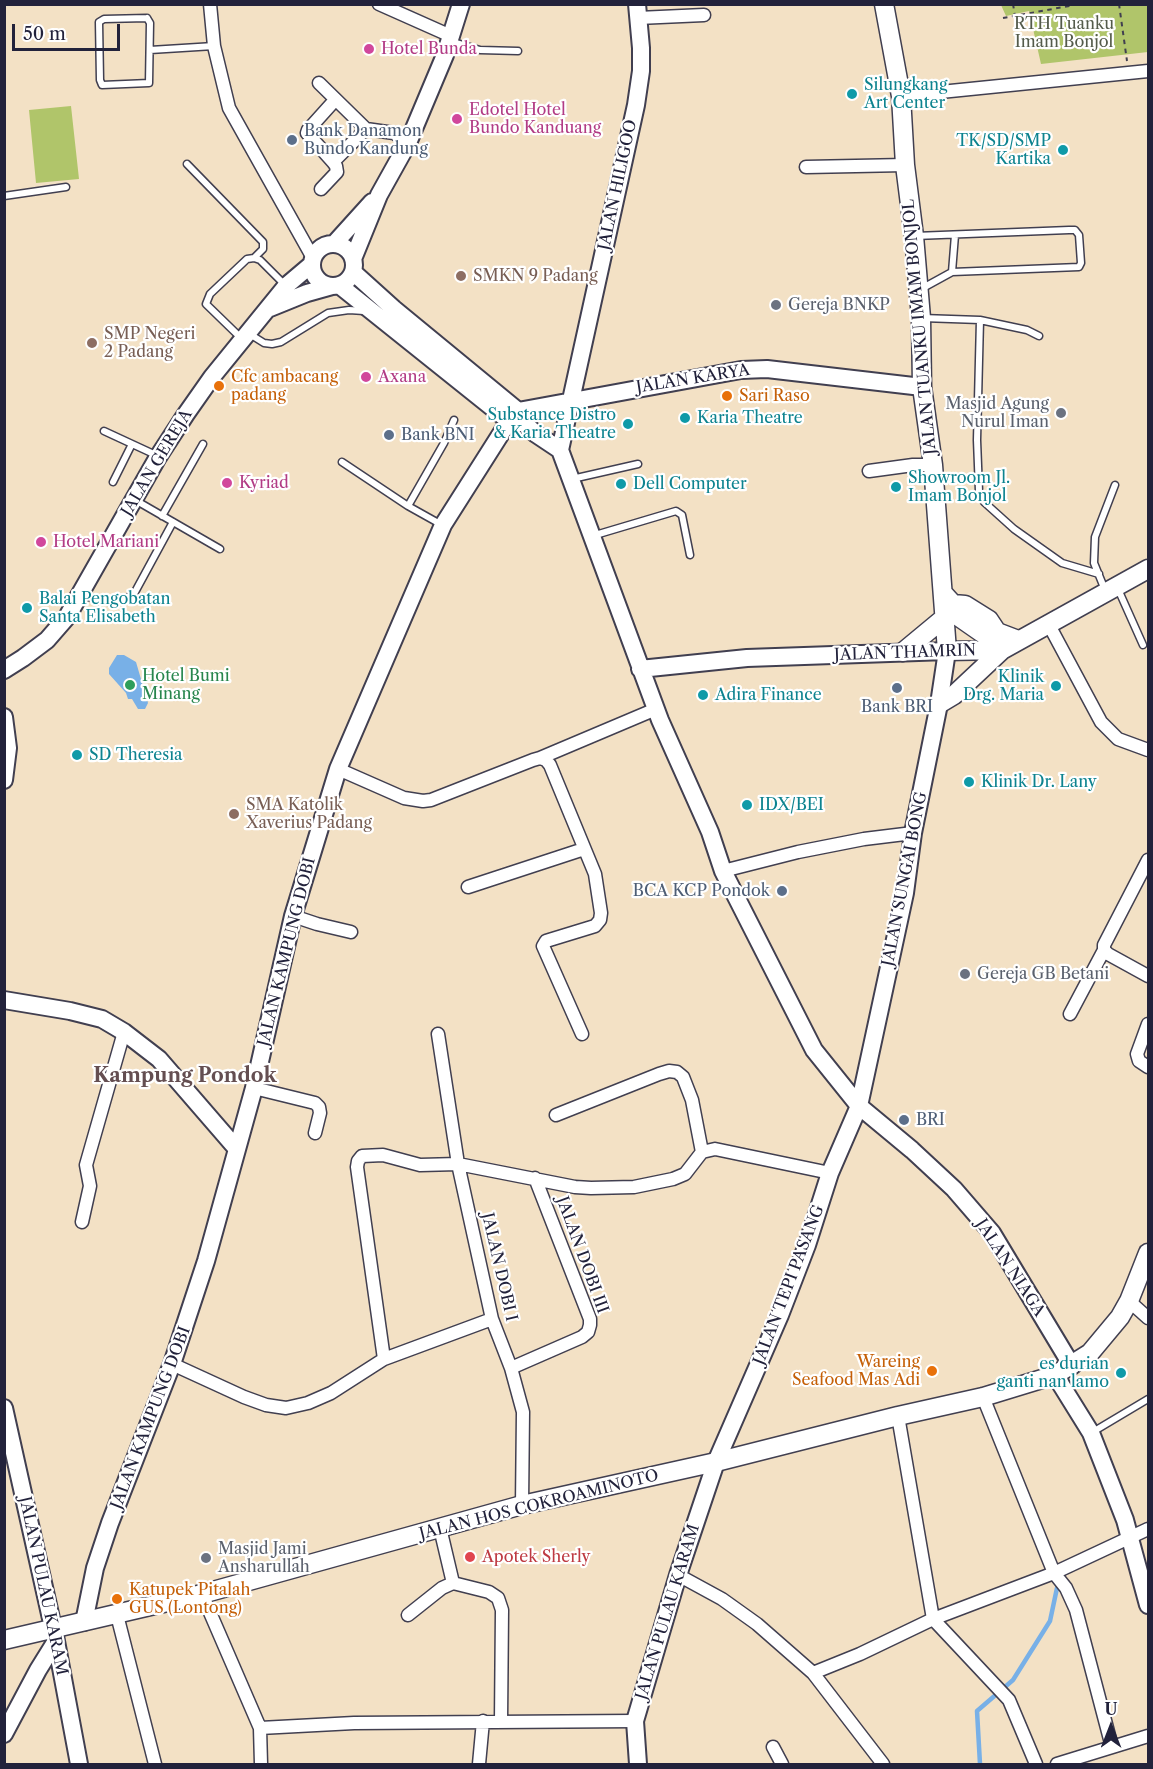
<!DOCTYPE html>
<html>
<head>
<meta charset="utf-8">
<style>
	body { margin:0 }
	#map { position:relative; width:1153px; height:1769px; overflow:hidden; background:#f3e1c5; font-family:"Libre Caslon Text",serif }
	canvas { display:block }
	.frame { position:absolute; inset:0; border:6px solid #22223b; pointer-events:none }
	.north { position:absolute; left:1081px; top:1697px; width:60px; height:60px; -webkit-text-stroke:4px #fff; paint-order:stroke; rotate:0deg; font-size:16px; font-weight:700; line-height:24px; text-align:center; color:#22223b }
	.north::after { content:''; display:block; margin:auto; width:21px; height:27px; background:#22223b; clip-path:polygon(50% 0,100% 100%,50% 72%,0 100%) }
	.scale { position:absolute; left:12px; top:24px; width:108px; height:27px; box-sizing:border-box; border:3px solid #22223b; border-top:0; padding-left:8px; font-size:18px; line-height:21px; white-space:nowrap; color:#22223b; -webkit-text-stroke:4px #fff; paint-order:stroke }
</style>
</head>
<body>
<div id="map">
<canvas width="1153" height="1769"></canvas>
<div class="frame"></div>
<div class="north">U</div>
<div class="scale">50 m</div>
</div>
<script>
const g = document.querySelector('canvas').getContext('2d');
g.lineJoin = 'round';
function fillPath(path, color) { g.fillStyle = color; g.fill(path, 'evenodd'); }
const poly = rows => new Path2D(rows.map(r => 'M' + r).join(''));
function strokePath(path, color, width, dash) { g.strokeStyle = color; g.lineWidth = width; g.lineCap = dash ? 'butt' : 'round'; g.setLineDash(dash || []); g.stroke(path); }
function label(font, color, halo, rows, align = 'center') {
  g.font = font + ' "Libre Caslon Text",serif'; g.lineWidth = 4.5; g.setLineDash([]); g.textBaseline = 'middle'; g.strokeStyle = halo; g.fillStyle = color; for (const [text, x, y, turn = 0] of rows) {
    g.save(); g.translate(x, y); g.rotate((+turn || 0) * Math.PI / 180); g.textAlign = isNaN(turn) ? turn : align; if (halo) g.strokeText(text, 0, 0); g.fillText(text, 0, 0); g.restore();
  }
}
const green = poly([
	[1001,5,1148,5,1148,52,1041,64,1029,11,1006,16],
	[71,106,79,179,36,183,29,110]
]);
const water = poly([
	[117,655,124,655,136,662,148,703,145,709,138,709,132,699,128,699,126,693,109,674,109,668]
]);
const stream = poly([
	[980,1764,977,1711,1013,1680,1050,1621,1057,1588]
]);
const path = poly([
	[1013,4,1015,16],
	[1119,4,1127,61],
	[1003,18,1080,4]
]);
const lane = poly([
	[147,18,150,23,149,83,102,85,100,80,99,22,104,19,147,18],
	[450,41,480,50,518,51],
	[150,50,214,46],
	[187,164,263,242,263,249,254,258],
	[4,196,66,187],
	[915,236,1069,230,1075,230,1079,235,1081,263,1079,267,952,272,921,289],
	[952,272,955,235],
	[922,318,980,320,1027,330,1039,336],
	[980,320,977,440,979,491,984,502,1014,529,1062,563,1099,574],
	[248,333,264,343,272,344,281,342,328,313,349,310,364,311],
	[241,338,206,304,210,294,247,259,254,258,260,260,286,286],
	[104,431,158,456],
	[342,462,408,506,442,525],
	[572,479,638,464],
	[113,482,132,444],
	[135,500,220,549],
	[408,506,444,443,454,420],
	[162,516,203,444],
	[592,536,676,511,682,515,690,555],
	[1118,589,1143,645],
	[1105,590,1094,563,1095,537,1115,485],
	[82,594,99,601,112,602,126,599,135,592,173,522],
	[1091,1433,1148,1399]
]);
const street = poly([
	[210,4,214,46,229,108,313,258],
	[379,4,451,36],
	[638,18,704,15],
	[319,83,366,129,394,133,408,143],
	[901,96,1148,71],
	[333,162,307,133,308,130,335,100],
	[806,167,905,165],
	[321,189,337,172,336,166,333,162,366,129],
	[869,471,913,465,933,465],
	[1049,625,1101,722,1118,739,1148,750],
	[540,758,656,709],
	[338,769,404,798,423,801,431,800,533,760,540,758,546,760,550,765,595,874,601,913,600,920,595,926,546,941,543,946,582,1034],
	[1148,860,1104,945,1104,950,1108,954,1148,976],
	[723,871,798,852,864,839,913,833],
	[468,887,584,849],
	[293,916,317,924,351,932],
	[1070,1014,1104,950],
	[1148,1024,1137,1054,1139,1061,1148,1067],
	[438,1034,458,1164,492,1319,511,1368,523,1412,522,1505],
	[254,1088,315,1103,319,1107,320,1113,315,1133],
	[556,1115,659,1074,669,1071,677,1072,683,1077,692,1100,702,1152],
	[82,1222,90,1186,86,1165,124,1032],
	[1129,1301,1148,1318],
	[384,1359,357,1167,358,1161,362,1156,383,1155,420,1165,458,1164,575,1187,591,1188,634,1187,673,1179,685,1174,702,1152,715,1149,830,1173],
	[172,1364,244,1397,266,1405,286,1408,308,1403,331,1393,384,1359,492,1319],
	[511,1368,582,1337,588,1332,590,1325,590,1319,535,1178],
	[983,1397,1054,1573,1066,1588,1076,1610,1112,1747],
	[898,1416,933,1619,1009,1700,1036,1764],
	[678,1575,722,1599,757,1624,813,1673,883,1764],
	[453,1583,489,1592,498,1598,502,1610,501,1721],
	[202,1594,260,1728,261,1764],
	[117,1615,155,1764],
	[408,1615,442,1588,453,1583,440,1528],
	[813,1673,860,1654,933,1619,1054,1573,1148,1529],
	[260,1728,354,1723,635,1721],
	[773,1747,782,1764],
	[479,1764,483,1721],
	[1057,1764,1148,1736]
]);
const secondary = poly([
	[334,244,372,202],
	'312 265a21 21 0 1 1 42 0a21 21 0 1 1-42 0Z',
	[353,259,379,195,408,143,445,55,461,4],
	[353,272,394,309,518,411,525,424,536,434,560,450],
	[339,285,509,421,519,423],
	[270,308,307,293,332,286],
	[518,411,741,370,767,369,922,387],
	[560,450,660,720,710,832,723,871,814,1050,859,1106,912,1150,954,1189,992,1233,1072,1366],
	[560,450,636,105,641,71,641,48,637,4],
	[4,670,23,658,47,640,67,617,158,457,186,414,212,377,286,286,312,264],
	[4,717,8,748,4,780],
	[4,1000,70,1011,102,1019,124,1032,159,1059,236,1148],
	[1055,1375,1091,1433,1125,1520,1148,1605],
	[4,1408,56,1641,79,1764],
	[84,1622,95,1568,110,1523,172,1364,206,1261,254,1088,293,916,338,769,443,525,509,421,518,411],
	[4,1734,38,1670,56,1641],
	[638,1764,635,1721,678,1575,716,1462,780,1315,807,1245,830,1173,859,1106,905,893,913,833,939,704,947,651,747,658,640,669]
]);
const primary = poly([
	[884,4,901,96,905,165,914,236,921,318,922,387,933,465,947,651,1002,650,1148,569],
	[943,593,953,604,959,617,982,633,997,632,1018,640],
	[953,604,965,605,989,620,997,632],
	[903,652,944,618],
	[939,704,954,695,1002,650],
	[4,1640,202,1594,522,1505,716,1462,898,1416,983,1397,1055,1375,1090,1353,1120,1317,1129,1301,1148,1253]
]);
const markers = [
	[369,49,6,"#d1479c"],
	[852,94,6,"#0f9aa8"],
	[457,119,6,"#d1479c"],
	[292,140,6,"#5c6f8a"],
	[1063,150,6,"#0f9aa8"],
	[461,276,6,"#8d6e63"],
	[776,305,6,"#6b7280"],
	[92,343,6,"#8d6e63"],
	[366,377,6,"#d1479c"],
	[219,386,6,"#e8710a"],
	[727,396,6,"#e8710a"],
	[1061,413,6,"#6b7280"],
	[685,418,6,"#0f9aa8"],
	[628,424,6,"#0f9aa8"],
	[389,435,6,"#5c6f8a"],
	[227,483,6,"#d1479c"],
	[621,484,6,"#0f9aa8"],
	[896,487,6,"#0f9aa8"],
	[41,542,6,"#d1479c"],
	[27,608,6,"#0f9aa8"],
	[130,685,6,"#2e9e5b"],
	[1056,686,6,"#0f9aa8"],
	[897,688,6,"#5c6f8a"],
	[703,695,6,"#0f9aa8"],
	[77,755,6,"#0f9aa8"],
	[969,782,6,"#0f9aa8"],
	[747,805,6,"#0f9aa8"],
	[234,814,6,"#8d6e63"],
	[782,891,6,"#5c6f8a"],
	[965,974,6,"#6b7280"],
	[904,1120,6,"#5c6f8a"],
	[932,1371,6,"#e8710a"],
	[1121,1373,6,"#0f9aa8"],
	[470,1557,6,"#e0444e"],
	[206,1558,6,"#6b7280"],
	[117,1599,6,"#e8710a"]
];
const parkNames = [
	["RTH Tuanku",1064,24],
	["Imam Bonjol",1064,42]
];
const hotelNames = [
	["Hotel Bunda",381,49],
	["Edotel Hotel",469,110],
	["Bundo Kanduang",469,128],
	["Axana",378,377],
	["Kyriad",239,483],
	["Hotel Mariani",53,542]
];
const cultureNames = [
	["Silungkang",864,85],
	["Art Center",864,103],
	["TK/SD/SMP",1051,141,"right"],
	["Kartika",1051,159,"right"],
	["Substance Distro",616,415,"right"],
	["& Karia Theatre",616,433,"right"],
	["Karia Theatre",697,418],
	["Showroom Jl.",908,478],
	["Imam Bonjol",908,496],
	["Dell Computer",633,484],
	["Balai Pengobatan",39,599],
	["Santa Elisabeth",39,617],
	["Klinik",1044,677,"right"],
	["Drg. Maria",1044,695,"right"],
	["Adira Finance",715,695],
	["SD Theresia",89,755],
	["Klinik Dr. Lany",981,782],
	["IDX/BEI",759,805],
	["es durian",1109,1364,"right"],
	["ganti nan lamo",1109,1382,"right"]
];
const serviceNames = [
	["Bank Danamon",304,131],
	["Bundo Kandung",304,149],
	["Bank BNI",401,435],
	["Bank BRI",897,707,"center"],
	["BCA KCP Pondok",770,891,"right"],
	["BRI",916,1120]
];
const streetNames = [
	["JALAN HILIGOO",618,185,-78],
	["JALAN TUANKU IMAM BONJOL",920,327,-95],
	["JALAN KARYA",693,379,-9],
	["JALAN GEREJA",157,463,-59],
	["JALAN THAMRIN",905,653,-2],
	["JALAN SUNGAI BONG",905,879,-79],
	["JALAN KAMPUNG DOBI",287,952,-76],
	["JALAN DOBI III",582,1255,70],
	["JALAN DOBI I",499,1267,77],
	["JALAN NIAGA",1010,1268,57],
	["JALAN TEPI PASANG",789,1285,-69],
	["JALAN KAMPUNG DOBI",151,1418,-69],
	["JALAN HOS COKROAMINOTO",539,1505,-14],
	["JALAN PULAU KARAM",43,1586,78],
	["JALAN PULAU KARAM",668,1612,-73]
];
const educationNames = [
	["SMKN 9 Padang",473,276],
	["SMP Negeri",104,334],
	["2 Padang",104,352],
	["SMA Katolik",246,805],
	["Xaverius Padang",246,823]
];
const worshipNames = [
	["Gereja BNKP",788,305],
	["Masjid Agung",1049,404,"right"],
	["Nurul Iman",1049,422,"right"],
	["Gereja GB Betani",977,974],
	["Masjid Jami",218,1549],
	["Ansharullah",218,1567]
];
const foodNames = [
	["Cfc ambacang",231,377],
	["padang",231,395],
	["Sari Raso",739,396],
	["Wareing",920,1362,"right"],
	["Seafood Mas Adi",920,1380,"right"],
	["Katupek Pitalah",129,1590],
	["GUS (Lontong)",129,1608]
];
const leisureNames = [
	["Hotel Bumi",142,676],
	["Minang",142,694]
];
const healthNames = [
	["Apotek Sherly",482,1557]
];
const quarterNames = [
	["Kampung Pondok",185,1076]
];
fillPath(green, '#b0c56a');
fillPath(water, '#78b0e7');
strokePath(stream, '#78b0e7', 4.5);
strokePath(lane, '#413f50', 9);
strokePath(street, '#413f50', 15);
strokePath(secondary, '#413f50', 20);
strokePath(primary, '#413f50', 21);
strokePath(path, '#413f50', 2, [4.5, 4.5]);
strokePath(lane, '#fff', 6);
strokePath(street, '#fff', 12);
strokePath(secondary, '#fff', 16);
strokePath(primary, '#fff', 18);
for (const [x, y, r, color] of markers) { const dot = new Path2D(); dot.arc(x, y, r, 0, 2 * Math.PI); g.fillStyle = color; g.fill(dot); strokePath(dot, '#fff', 2); }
label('16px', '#545b4b', '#fff', parkNames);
label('16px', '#b23c85', '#fff', hotelNames, 'left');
label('16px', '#0d838f', '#fff', cultureNames, 'left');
label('16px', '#4e5e75', '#fff', serviceNames, 'left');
label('16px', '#22223b', '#fff', streetNames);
label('16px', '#785e54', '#fff', educationNames, 'left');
label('16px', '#5b616d', '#fff', worshipNames, 'left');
label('16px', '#c56008', '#fff', foodNames, 'left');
label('16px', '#27864d', '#fff', leisureNames, 'left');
label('16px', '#be3a42', '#fff', healthNames, 'left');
label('bold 20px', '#644e51', '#fff', quarterNames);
</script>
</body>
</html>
